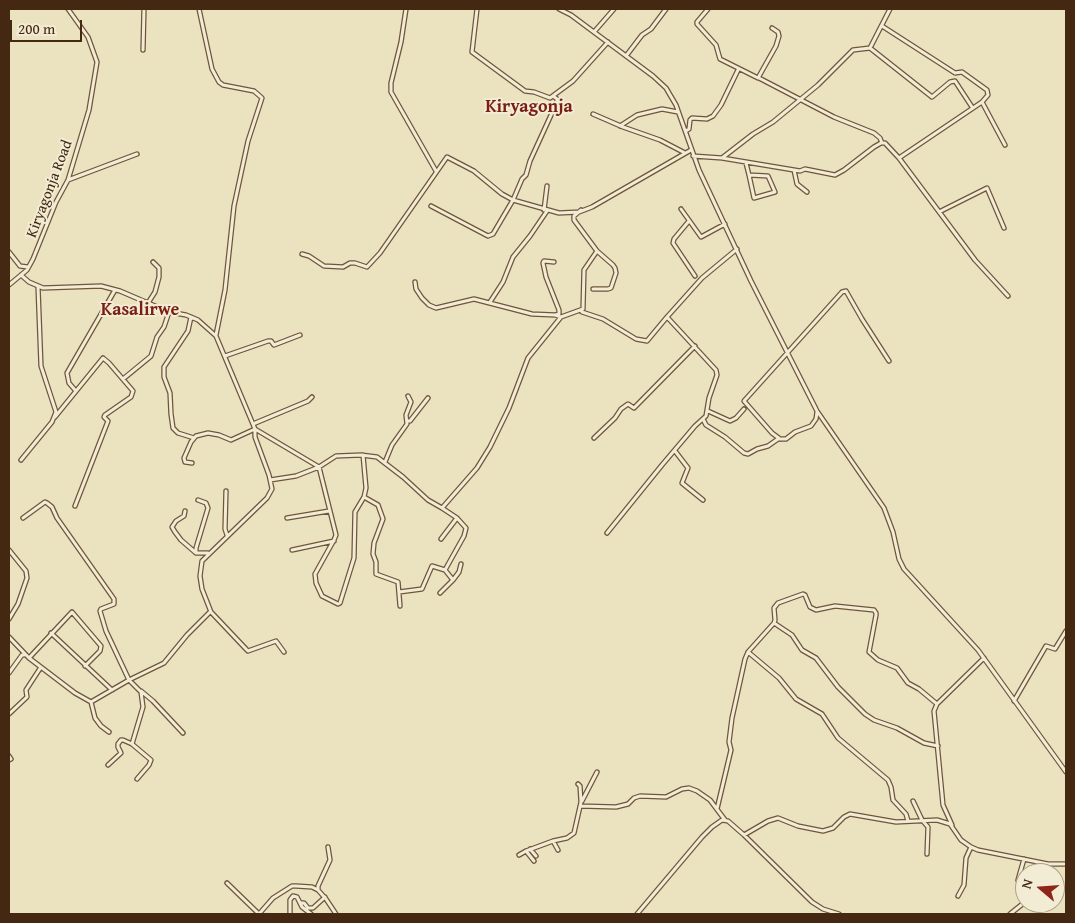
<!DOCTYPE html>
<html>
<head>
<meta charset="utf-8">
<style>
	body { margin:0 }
	#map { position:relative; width:1075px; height:923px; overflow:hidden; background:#ebe2bf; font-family:"Gentium Book Plus",serif }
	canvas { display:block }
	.frame { position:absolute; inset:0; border:10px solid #452811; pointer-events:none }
	.north { position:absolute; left:1015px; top:863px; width:50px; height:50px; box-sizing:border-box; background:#f2ecd5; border:1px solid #ad9e87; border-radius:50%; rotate:288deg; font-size:14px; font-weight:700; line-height:20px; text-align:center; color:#452811 }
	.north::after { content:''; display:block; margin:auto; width:18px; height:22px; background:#8f2418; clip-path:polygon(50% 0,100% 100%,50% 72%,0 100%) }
	.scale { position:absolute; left:10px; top:20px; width:72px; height:22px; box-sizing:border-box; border:2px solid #452811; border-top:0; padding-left:6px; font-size:15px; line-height:18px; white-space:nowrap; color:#452811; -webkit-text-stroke:4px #f2ecd5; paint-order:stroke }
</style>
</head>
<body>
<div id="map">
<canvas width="1075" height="923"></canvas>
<div class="frame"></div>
<div class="north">N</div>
<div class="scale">200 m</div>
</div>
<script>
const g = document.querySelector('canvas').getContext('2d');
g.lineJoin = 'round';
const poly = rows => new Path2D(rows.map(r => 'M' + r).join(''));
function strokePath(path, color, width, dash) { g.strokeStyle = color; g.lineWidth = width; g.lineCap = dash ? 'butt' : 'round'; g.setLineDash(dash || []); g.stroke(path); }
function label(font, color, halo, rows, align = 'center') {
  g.font = font + ' "Gentium Book Plus",serif'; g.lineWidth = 4; g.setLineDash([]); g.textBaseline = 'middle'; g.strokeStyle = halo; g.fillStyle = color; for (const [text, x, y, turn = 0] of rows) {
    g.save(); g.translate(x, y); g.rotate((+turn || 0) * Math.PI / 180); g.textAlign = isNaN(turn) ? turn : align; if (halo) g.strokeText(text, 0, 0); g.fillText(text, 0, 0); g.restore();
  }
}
const minor = poly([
	[199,9,212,69,219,82,223,85,254,91,262,98,248,141,234,206,225,290,216,335],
	[406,9,401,42,391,83,391,92,436,171],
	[477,9,472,52,525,91,534,92,550,98,573,81,608,42],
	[559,9,571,15,653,76,666,88,676,105,699,170,751,281,817,411,884,508,893,532,899,559,904,569,978,650,1066,772],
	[708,9,697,22,697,24,716,45,720,59,758,78,776,46,779,36,778,32,772,28],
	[882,26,955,73,962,72,987,90,988,95,982,102],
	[594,32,614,9],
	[870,48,932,97,950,82,955,81,972,107],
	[143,50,144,9],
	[626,56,642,35,651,29,666,9],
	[759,78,834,117,874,133,880,138,882,143],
	[593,114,623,127,660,140,685,153],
	[620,126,637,115,662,109,678,112],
	[686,131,689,129,690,120,692,118,707,119,713,116,721,105,738,70],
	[693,156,722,158,753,134,773,122,818,85,853,50,870,48,890,9],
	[722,158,800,171,805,169,835,175,844,170,874,147,881,143,885,143,899,158,975,260,1008,296],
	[899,158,982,102,1005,145],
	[746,163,749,175,754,198,775,192,768,176,749,175],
	[794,170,797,184,807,192],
	[68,180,137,154],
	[431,206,488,236,493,234,513,200,522,179,526,175,530,161,557,102,557,99,553,96],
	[681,209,701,237,725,224],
	[544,210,547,186],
	[939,212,987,188,1004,228],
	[689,221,674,239,673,243,695,276],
	[9,252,20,266,28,267],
	[302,254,309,256,324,266,343,267,350,263,355,263,367,267,380,253,447,157,474,171,502,194,513,200,559,213,579,212,592,207,691,150],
	[554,262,544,261,543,263,546,277,559,310,559,314,555,315],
	[21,275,29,282,43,288,101,286,120,291,169,312,186,315,198,320,216,336,255,429,255,437,269,475,272,489,267,498,202,561,200,576,202,589,211,612,246,649,248,651,276,641,284,652],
	[415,282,416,289,422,298,429,305,436,308,474,299,532,314,555,315,561,317],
	[9,285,27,270,33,259,56,202,68,180,89,110,97,62,88,37,68,9],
	[593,289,608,289,611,288,616,273,615,268,613,265,597,251],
	[490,302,503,282,513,257,530,236,547,211],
	[148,303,155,292,159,277,159,268,153,262],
	[582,310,582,312,603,319,636,339,647,341,667,317],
	[191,317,188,331,164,367,164,377,170,393,171,414,173,428,178,433,194,438],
	[225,356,268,341,271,341,274,345,300,335],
	[123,379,151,356,157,337,164,327,169,312],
	[75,390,69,383,67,373,115,290],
	[708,411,730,421,736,418,744,409],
	[55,417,103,358,109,363,133,391,131,397,105,415,104,417,108,421,75,506],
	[703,419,706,425,725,437,744,453,748,454,757,449,768,446,778,439,786,439,795,432,811,426,816,419,817,412],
	[407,421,410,421,428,398],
	[253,424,308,401,312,397],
	[594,438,615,418,621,409,628,404,634,408,695,346],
	[780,439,772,433,744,401,842,292,846,291,862,319,889,361],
	[675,451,688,468,682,483,703,500],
	[363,455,366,488,364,497,378,505,383,519,374,543,373,554,376,562,376,574,398,582,400,606],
	[21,460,52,422,56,412,41,366,38,287],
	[385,462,392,445,407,424,406,415,411,402,408,396],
	[192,463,185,462,184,458,191,442,196,436,208,433,219,435,231,440,255,429,319,467,336,456,361,455,377,457,403,477,428,500,442,508,477,468,490,447,509,408,528,358,561,317,583,309,584,270,597,251,574,220,574,216,581,210],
	[270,480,296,476,319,467,336,535,334,540,315,574,316,583,322,596,338,604,340,603,354,558,355,512,364,497],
	[226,491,225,529,227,535],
	[442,508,457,518,466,528,464,536,445,570,453,580],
	[185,511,184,516,176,521,172,527,175,532,181,540,196,553,208,553],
	[23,518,45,502,47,503,52,507,57,518,114,599,114,604,101,609,100,611,106,631,129,680,141,692,143,707,132,744],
	[287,518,329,511],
	[607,533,662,465,695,426,706,416,709,398,717,375,716,370,667,317,702,278,737,249],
	[441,539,457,518],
	[9,550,26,571,27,578,18,604,9,619],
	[292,550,334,541],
	[196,553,196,548,208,508,206,503,198,500],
	[399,592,422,589,432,566,445,570],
	[440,593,453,580,459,572,461,564],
	[774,623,775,620,774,608,778,603,803,594,805,595,810,607,816,610,835,606,874,610,876,613,876,615,869,652,878,660,897,668,908,683,919,689,937,704],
	[51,633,112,690],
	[9,637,29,658,75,693,91,702,95,718,101,726,109,732],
	[748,652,779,678,796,699,822,714,838,738,888,780,891,787,893,800,906,814,908,821],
	[29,658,72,612,101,646,100,651,85,666],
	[9,673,22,655,24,655],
	[141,691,153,701,183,733],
	[1014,701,1046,646,1055,649,1066,631],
	[91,702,129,680,164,663,187,635,210,612],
	[9,714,27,697,26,690,41,667],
	[9,756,11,759,9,760],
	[108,765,121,753,118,747,118,744,121,740,123,740,132,744,151,760,149,765,137,779],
	[582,801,597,772],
	[913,801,922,820,928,827,927,854],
	[580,806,616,807,628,804,634,798,640,796,666,797,682,789,689,788,697,791,710,800,725,820],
	[717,809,731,750,729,742,732,718,745,659,748,652,774,623,792,635,802,650,816,658,838,687,865,714,874,720,897,728,924,743,938,746],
	[952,825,943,805,934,711,937,704,984,658],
	[744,835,812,902,823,909,839,914],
	[553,841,558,850],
	[530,849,536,856],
	[526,851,534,861],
	[519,855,526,851,553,841,567,838,574,833,581,802,580,786,578,784],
	[1047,873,1048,864],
	[1018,880,1024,859],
	[227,883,259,914,273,898,292,886,296,886,312,887,318,890,326,899,336,914],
	[318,889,318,886,330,860,328,847],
	[958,896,964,885,966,858,971,847],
	[301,903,304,903,308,908,313,908,325,897],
	[290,914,290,900,293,896,297,897,302,907,311,914],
	[637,914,702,837,712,827,722,820,728,821,744,835,768,821,778,818,798,826,823,831,833,828,844,817,850,814,896,822,937,820,950,824,961,840,971,847,978,850,1048,864,1066,864],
	[1010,914,1025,902]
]);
const streetNames = [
	["Kiryagonja Road",50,189,-69]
];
const quarterNames = [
	["Kiryagonja",529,107],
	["Kasalirwe",140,310]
];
strokePath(minor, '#6e563c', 5.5);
strokePath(minor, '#f2ecd5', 3);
label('15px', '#452811', '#f2ecd5', streetNames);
label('bold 18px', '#7a1f14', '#f2ecd5', quarterNames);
</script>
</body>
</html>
